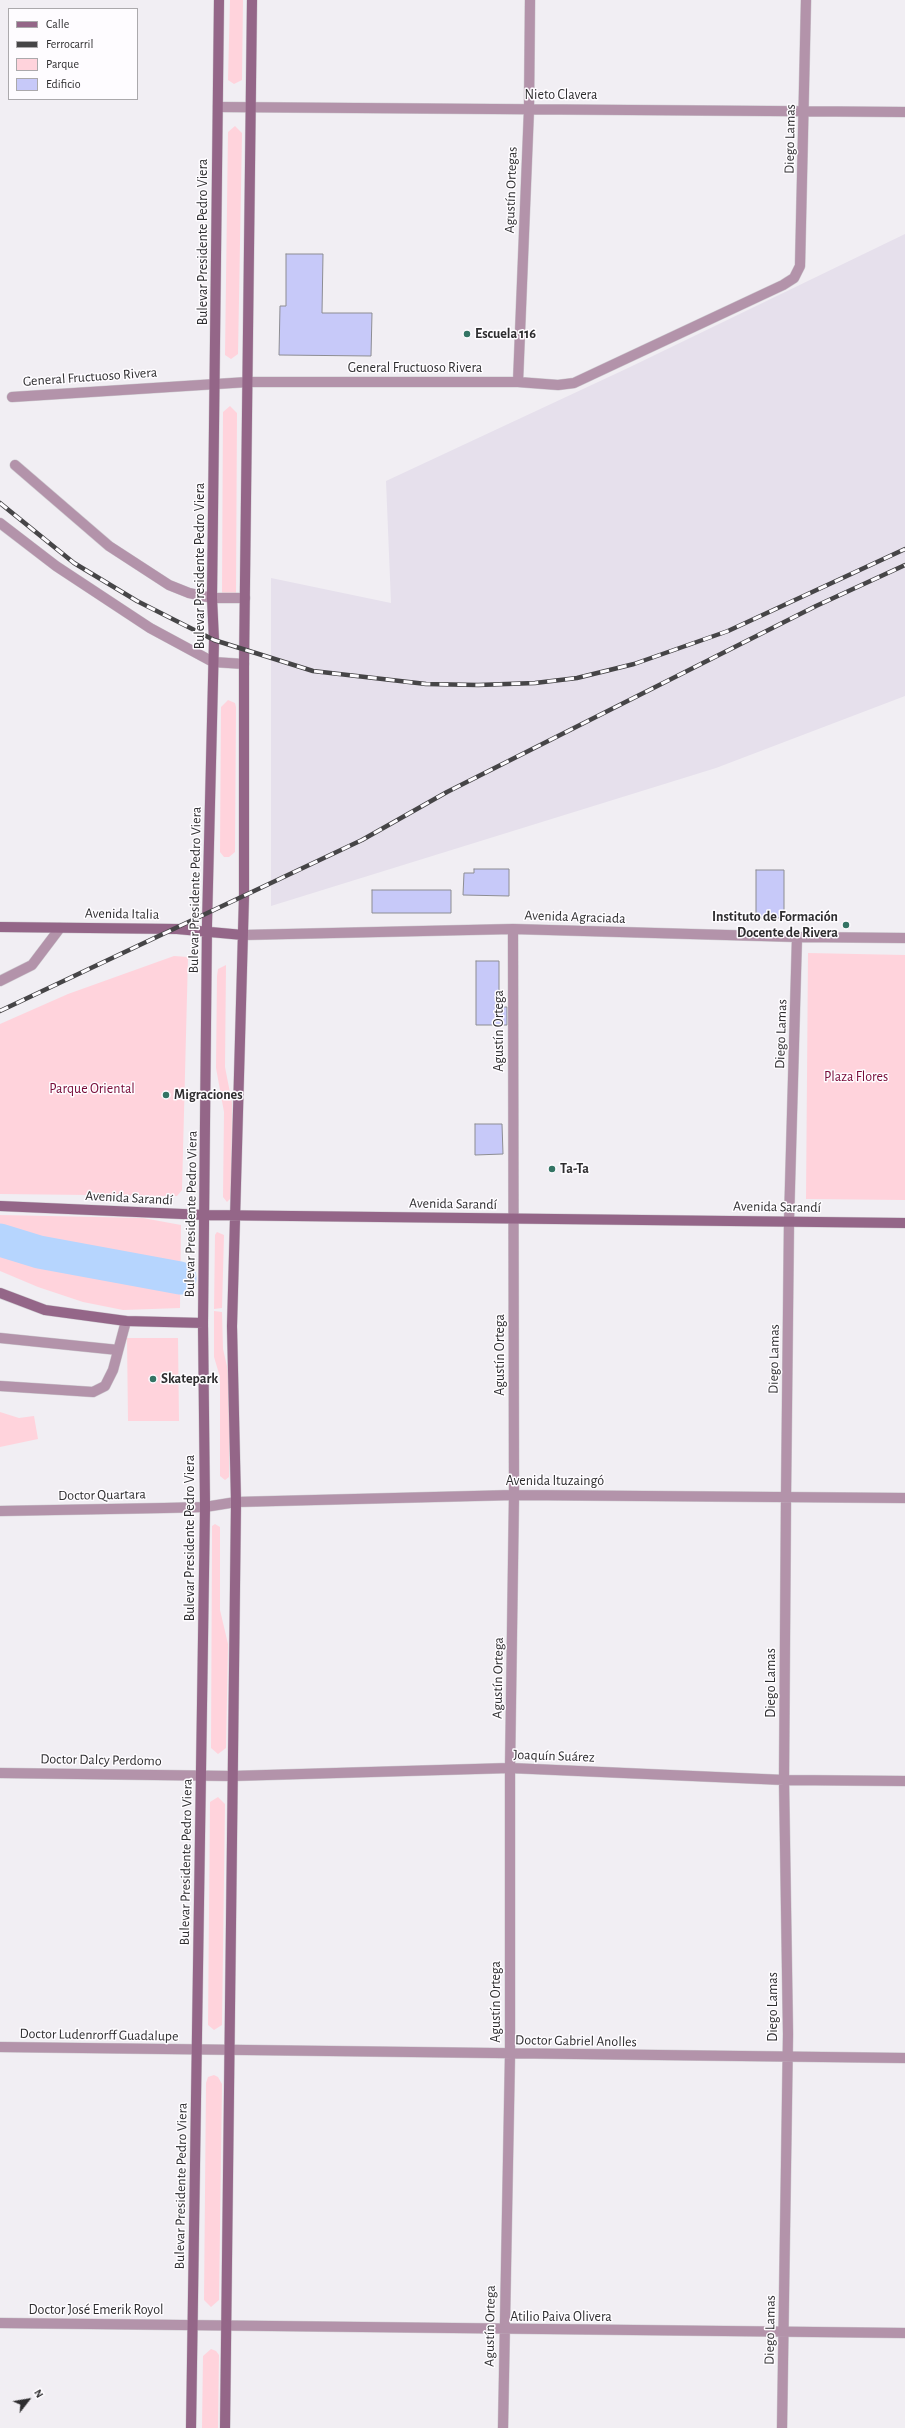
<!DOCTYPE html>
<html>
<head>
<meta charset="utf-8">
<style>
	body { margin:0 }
	#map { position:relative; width:905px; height:2428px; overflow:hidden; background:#f1eef3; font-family:"Alegreya Sans",sans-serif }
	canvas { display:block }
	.legend { position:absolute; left:8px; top:8px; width:130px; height:92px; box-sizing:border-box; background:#fefcff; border:1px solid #aba9ac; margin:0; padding:5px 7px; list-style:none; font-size:12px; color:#2e2d2f }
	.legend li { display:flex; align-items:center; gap:8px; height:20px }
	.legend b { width:20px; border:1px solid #aba9ac }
	.north { position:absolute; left:8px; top:2380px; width:40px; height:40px; -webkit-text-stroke:3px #fefcff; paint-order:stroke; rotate:59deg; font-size:11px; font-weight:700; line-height:16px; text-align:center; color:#2e2d2f }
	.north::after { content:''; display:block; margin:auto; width:14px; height:18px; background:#2e2d2f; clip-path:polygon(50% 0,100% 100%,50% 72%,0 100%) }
</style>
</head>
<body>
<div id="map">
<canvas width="905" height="2428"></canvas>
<ul class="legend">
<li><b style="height:5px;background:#946688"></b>Calle</li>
<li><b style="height:5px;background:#464547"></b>Ferrocarril</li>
<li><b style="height:11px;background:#ffd3dc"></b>Parque</li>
<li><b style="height:11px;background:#c7c9f9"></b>Edificio</li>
</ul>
<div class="north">N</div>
</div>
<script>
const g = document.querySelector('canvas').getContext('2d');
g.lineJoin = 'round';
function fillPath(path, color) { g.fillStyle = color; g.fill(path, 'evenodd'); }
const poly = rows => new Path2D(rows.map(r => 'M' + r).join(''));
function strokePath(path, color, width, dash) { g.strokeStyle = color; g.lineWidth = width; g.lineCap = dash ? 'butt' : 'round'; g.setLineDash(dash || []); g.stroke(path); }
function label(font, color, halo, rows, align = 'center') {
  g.font = font + ' "Alegreya Sans",sans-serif'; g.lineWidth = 3; g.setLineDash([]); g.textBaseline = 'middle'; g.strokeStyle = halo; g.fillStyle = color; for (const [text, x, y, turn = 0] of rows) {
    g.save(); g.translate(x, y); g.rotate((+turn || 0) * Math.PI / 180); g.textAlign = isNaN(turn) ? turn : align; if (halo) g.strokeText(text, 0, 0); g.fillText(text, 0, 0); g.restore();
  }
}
const built = poly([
	[905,234,905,696,716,768,271,906,271,578,391,603,386,481,628,368]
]);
const green = poly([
	[230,0,243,0,242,80,234,84,228,80],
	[235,126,242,133,238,354,231,359,225,355,228,132],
	[230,406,237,413,236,593,232,597,222,593,223,412],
	[228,700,235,703,236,707,235,852,229,857,224,857,220,852,221,707],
	[808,953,905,955,905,1200,806,1199],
	[174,956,188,957,182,1190,177,1196,0,1194,0,1024,68,994],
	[226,965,225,1067,232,1103,231,1198,227,1202,223,1197,224,1112,216,1068,217,976,218,969],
	[0,1215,143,1218,181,1225,180,1308,123,1310,83,1302,38,1287,0,1271],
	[217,1232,224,1235,222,1308,214,1309,215,1235],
	[214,1311,222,1312,223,1349,229,1375,229,1477,225,1480,220,1476,220,1377,214,1357],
	[127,1338,178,1338,179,1421,128,1421],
	[0,1412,19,1418,34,1416,38,1439,0,1447],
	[215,1524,220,1527,220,1610,228,1644,226,1748,218,1754,211,1748,212,1541,212,1526],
	[218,1797,225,1804,222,2025,214,2030,208,2025,210,1802],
	[214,2075,218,2077,222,2084,219,2300,211,2307,204,2300,206,2083,208,2077],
	[211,2349,216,2351,219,2355,218,2428,202,2428,203,2356]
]);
const river = poly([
	[0,1240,39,1252,180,1278]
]);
const building = poly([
	[286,254,323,254,322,313,372,313,371,356,279,355,280,306,286,306,286,254],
	[474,869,509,869,509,896,463,895,464,873,474,873,474,869],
	[756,870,784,870,784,918,756,918,756,870],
	[372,890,451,890,451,913,372,913,372,890],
	[476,961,499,961,499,1007,507,1007,507,1025,476,1025,476,961],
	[475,1124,502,1124,503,1154,475,1155,475,1124]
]);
const lane = poly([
	[0,981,32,965,60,928],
	[0,1338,118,1350],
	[0,1386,93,1392,105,1386,113,1370,126,1321]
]);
const street = poly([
	[218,107,905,112],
	[518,382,529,109,530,0],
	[12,397,248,382,518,382,558,385,574,383,783,285,794,278,800,266,806,0],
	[15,465,109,546,169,585,189,593,212,598,245,598],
	[0,523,56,566,150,628,213,662,244,664],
	[243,935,513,929,797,937,905,938],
	[0,1511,164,1508,205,1507,236,1502,514,1495,905,1498],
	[0,1773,232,1776,510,1768,784,1780,905,1781],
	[0,2047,905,2058],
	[0,2323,905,2333],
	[503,2428,510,2054,510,1768,514,1495,513,929],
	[782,2428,788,2034,784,1780,786,1497,789,1221,797,937]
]);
const secondary = poly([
	[0,927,177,929,243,935],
	[0,1206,205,1215,905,1223],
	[0,1293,45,1310,126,1321,203,1323],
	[191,2428,205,1507,203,1323,207,924,214,640,212,598,219,0],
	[225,2428,236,1502,232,1326,244,896,244,664,252,0]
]);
const rail = poly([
	[0,503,74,563,137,601,214,640,313,671,426,684,478,685,535,683,577,678,634,664,728,631,905,549],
	[0,1011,362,840,447,792,816,606,905,565]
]);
const markers = [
	[467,334,4,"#347464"],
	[846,925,4,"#347464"],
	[166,1095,4,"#347464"],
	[552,1169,4,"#347464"],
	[153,1379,4,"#347464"]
];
const streetNames = [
	["Nieto Clavera",561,95],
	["Diego Lamas",790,139,-89],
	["Agustín Ortegas",511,190,-88],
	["Bulevar Presidente Pedro Viera",203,242,-90],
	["General Fructuoso Rivera",415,368],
	["General Fructuoso Rivera",90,377,-4],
	["Bulevar Presidente Pedro Viera",200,566,-90],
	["Bulevar Presidente Pedro Viera",195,890,-89],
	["Avenida Italia",122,914,1],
	["Avenida Agraciada",575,917,2],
	["Agustín Ortega",499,1031,-90],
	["Diego Lamas",781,1034,-88],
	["Avenida Sarandí",129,1198,3],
	["Avenida Sarandí",453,1204,1],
	["Avenida Sarandí",777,1207,1],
	["Bulevar Presidente Pedro Viera",191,1214,-89],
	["Agustín Ortega",500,1355,-90],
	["Diego Lamas",774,1359,-89],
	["Avenida Ituzaingó",555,1481],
	["Doctor Quartara",102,1495,-1],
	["Bulevar Presidente Pedro Viera",190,1538,-90],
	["Agustín Ortega",498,1678,-89],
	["Diego Lamas",771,1683,-90],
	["Joaquín Suárez",554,1756,2],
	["Doctor Dalcy Perdomo",101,1760,1],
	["Bulevar Presidente Pedro Viera",186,1862,-89],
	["Agustín Ortega",496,2002,-90],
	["Diego Lamas",773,2007,-90],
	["Doctor Ludenrorff Guadalupe",99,2035,1],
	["Doctor Gabriel Anolles",576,2041,1],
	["Bulevar Presidente Pedro Viera",181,2186,-89],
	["Doctor José Emerik Royol",96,2310],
	["Atilio Paiva Olivera",561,2317],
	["Agustín Ortega",490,2326,-89],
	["Diego Lamas",770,2330,-89]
];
const poiNames = [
	["Escuela 116",475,334],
	["Instituto de Formación",838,917,"right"],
	["Docente de Rivera",838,933,"right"],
	["Migraciones",174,1095],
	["Ta-Ta",560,1169],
	["Skatepark",161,1379]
];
const parkNames = [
	["Plaza Flores",856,1077],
	["Parque Oriental",92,1089]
];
fillPath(built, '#e6e0ec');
fillPath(green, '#ffd3dc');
strokePath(river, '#b6d5fe', 33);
fillPath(building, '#c7c9f9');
strokePath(building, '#8d8d92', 1);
strokePath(lane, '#cecbd0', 11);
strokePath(street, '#cecbd0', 11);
strokePath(secondary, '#cecbd0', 11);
strokePath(lane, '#b393aa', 10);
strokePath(street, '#b393aa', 10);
strokePath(secondary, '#946688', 10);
strokePath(rail, '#464547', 4.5);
strokePath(rail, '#fefcff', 3, [9]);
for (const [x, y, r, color] of markers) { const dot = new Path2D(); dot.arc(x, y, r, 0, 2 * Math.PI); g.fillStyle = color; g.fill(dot); strokePath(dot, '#fefcff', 1.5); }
label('14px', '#2e2d2f', '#fefcff', streetNames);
label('bold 14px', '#2e2d2f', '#fefcff', poiNames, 'left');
label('14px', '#760a37', '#fefcff', parkNames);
</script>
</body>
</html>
